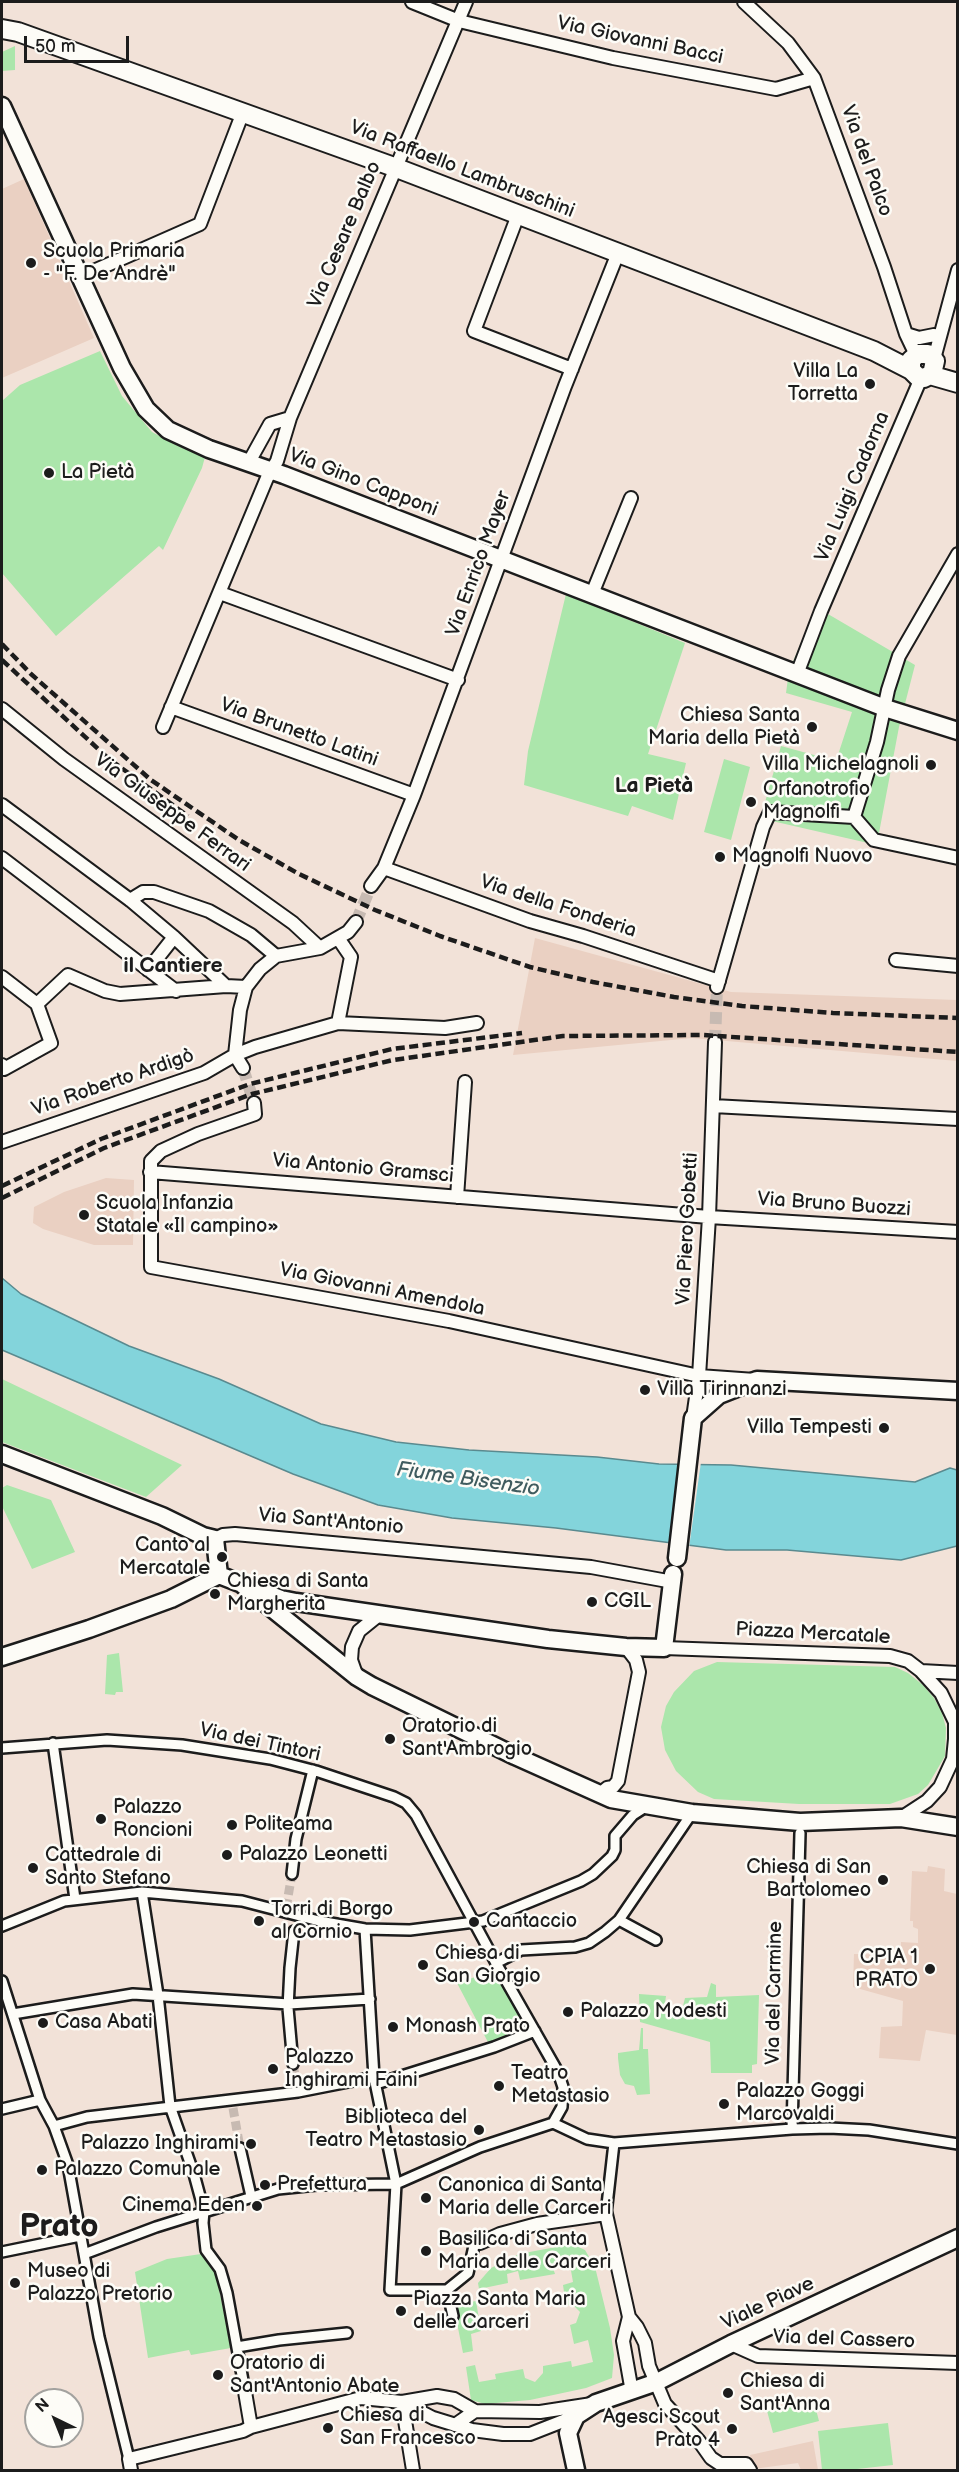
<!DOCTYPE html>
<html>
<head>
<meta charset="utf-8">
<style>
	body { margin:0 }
	#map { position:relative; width:959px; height:2472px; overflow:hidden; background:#f2e2d8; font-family:"Balsamiq Sans",sans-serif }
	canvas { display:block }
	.frame { position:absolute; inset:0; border:3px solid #1c1c1c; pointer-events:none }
	.north { position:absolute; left:24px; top:2388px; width:60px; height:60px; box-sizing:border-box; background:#fdfcf7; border:2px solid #a3a29f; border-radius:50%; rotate:317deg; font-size:16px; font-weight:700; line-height:24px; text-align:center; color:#1c1c1c }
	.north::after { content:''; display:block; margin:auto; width:21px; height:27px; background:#1c1c1c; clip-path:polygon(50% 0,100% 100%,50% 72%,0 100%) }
	.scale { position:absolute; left:24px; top:36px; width:105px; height:27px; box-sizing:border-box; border:3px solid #1c1c1c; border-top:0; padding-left:8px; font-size:18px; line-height:21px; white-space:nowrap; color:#1c1c1c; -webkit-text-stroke:4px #fdfcf7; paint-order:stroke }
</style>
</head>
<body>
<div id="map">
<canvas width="959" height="2472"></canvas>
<div class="frame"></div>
<div class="north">N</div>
<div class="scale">50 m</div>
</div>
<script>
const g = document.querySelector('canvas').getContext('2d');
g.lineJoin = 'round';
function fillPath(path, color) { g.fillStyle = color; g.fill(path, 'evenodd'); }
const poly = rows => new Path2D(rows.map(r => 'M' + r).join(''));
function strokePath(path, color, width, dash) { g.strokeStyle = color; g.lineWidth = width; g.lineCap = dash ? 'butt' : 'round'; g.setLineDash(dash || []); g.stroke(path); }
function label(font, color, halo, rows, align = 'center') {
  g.font = font + ' "Balsamiq Sans",sans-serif'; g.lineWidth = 5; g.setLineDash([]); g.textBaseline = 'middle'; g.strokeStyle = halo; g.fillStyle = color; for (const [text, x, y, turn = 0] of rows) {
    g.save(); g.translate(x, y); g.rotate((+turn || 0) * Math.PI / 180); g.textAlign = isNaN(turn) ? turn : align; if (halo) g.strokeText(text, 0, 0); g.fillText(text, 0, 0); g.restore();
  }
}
const built = poly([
	[24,179,94,338,2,378,2,189],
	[535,938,731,992,957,1000,957,1061,692,1038,513,1055],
	[106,1178,134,1180,133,1245,94,1245,43,1229,33,1223,34,1207,64,1192],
	[928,1866,945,1869,944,1891,957,1894,957,2035,926,2030,920,2061,879,2058,881,2027,902,2026,903,2001,853,1987,854,1954,901,1955,901,1942,918,1943,918,1929,913,1927,913,1921,910,1921,912,1871,927,1872],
	[813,2441,818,2470,801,2470,798,2463,753,2469,750,2455]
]);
const green = poly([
	[15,46,15,70,2,71,2,52],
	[100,351,122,396,152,432,176,445,205,457,202,468,163,550,159,546,56,636,2,573,2,401,20,385],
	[566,594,685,643,648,754,686,763,673,820,632,806,628,816,524,785,528,751],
	[816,607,915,665,899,727,879,833,874,840,868,843,772,821,758,827,781,746,836,761,852,712,786,693,789,671],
	[724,759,750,767,731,840,704,832],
	[2,1379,182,1465,146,1497,2,1442],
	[7,1485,51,1500,75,1552,32,1569,2,1506,2,1488],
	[119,1653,123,1692,116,1692,115,1695,105,1694,107,1655],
	[717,1662,895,1667,908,1673,923,1685,934,1698,942,1713,946,1728,945,1756,928,1785,918,1794,890,1804,799,1804,714,1799,698,1792,676,1771,665,1750,661,1727,666,1706,674,1692,694,1671],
	[496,1970,530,2033,490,2046,457,1983],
	[711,1983,716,1985,716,1997,759,1995,757,2064,752,2065,752,2073,711,2073,710,2042,640,2022,639,1994,666,1996,664,2010,681,2014,685,1998,707,1997],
	[641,2028,643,2028,643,2049,648,2049,650,2094,637,2095,634,2086,625,2084,620,2075,618,2058,618,2053,639,2050],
	[572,2244,585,2250,595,2267,610,2328,614,2355,612,2378,586,2388,530,2400,485,2404,471,2400,466,2367,475,2365,479,2382,496,2379,495,2374,523,2369,525,2378,535,2382,543,2373,543,2366,571,2361,572,2367,593,2362,588,2340,574,2344,570,2325,576,2323,580,2312,572,2304,566,2306,563,2285,573,2282,570,2265,553,2268,555,2274,520,2280,518,2271,507,2274,508,2283,479,2289,478,2283,491,2268,519,2254],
	[201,2254,209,2262,216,2275,231,2348,191,2355,189,2350,148,2358,135,2272,167,2259],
	[463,2295,465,2303,476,2301,481,2331,471,2334,473,2351,463,2353,452,2298],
	[813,2398,819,2421,773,2433,767,2411],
	[888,2423,893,2465,848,2470,822,2470,818,2431]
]);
const water = poly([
	[2,1278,21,1294,129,1346,219,1379,321,1424,396,1442,469,1450,597,1457,659,1464,731,1465,915,1482,950,1468,957,1470,957,1546,901,1560,787,1550,726,1550,556,1528,452,1518,378,1505,293,1474,2,1350,2,1278]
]);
const pier = poly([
	[681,1461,701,1462,689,1548,669,1546]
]);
const pedestrianTunnel = poly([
	[286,1908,292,1874],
	[293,2064,297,2087],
	[233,2108,240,2148]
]);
const minorTunnel = poly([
	[356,922,371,886],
	[715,1042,717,987],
	[243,1068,254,1103]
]);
const pedestrian = poly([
	[53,1743,75,1899],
	[2,1748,107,1740,182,1745,270,1759,316,1771,394,1797,406,1803,416,1815,496,1963,558,2072,563,2087,562,2107,553,2123],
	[292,1874,296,1839,313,1770],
	[142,1892,158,1995,170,2106,194,2174,204,2211,203,2223,206,2250,220,2269,227,2293,244,2386],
	[619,1920,656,1940],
	[2,1926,64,1901,142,1892,242,1901,319,1921,365,1929,410,1930,483,1921,581,1881,593,1874,612,1856,615,1850,615,1836,633,1815,647,1806],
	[365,1929,374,2077,396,2184,390,2290,447,2290],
	[496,1963,521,1950,575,1947,589,1943,605,1932,619,1920,692,1813],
	[2,1981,40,2100,54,2126,68,2165,99,2337,129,2459],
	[13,2014,133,1994,289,2004,370,1999],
	[293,2064,288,2008,290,1968,294,1931],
	[376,2084,494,2047,535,2031],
	[2,2109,40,2100],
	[553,2123,587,2139,614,2143,792,2129,829,2128,869,2130,958,2144],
	[54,2126,87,2117,298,2092,374,2077],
	[792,2129,800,1833],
	[240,2148,251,2196],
	[606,2214,614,2143],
	[2,2252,80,2236],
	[84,2254,156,2227,278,2189,317,2185,396,2184,480,2147,553,2123],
	[453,2316,447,2290,468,2273,474,2246,480,2243],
	[237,2347,279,2340,347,2333]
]);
const minor = poly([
	[412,2,459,21,613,58,776,89,814,78],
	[744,2,788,43,814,78,884,267,906,334,916,355],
	[518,215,474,331,572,369],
	[80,277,200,224,243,112],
	[906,334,919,338,934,335],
	[934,359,958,270],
	[249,462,270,424,290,418],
	[220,593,458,680],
	[592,594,631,498],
	[797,674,821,611,921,378],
	[171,707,414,795],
	[2,709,64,759,293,923,320,948],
	[163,727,267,478,277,461,290,418,466,2],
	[2,805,130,900,174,937,226,986],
	[854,817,874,840,958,858],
	[2,858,176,991],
	[384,868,530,921,583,936,719,981],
	[371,886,384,868,414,795,565,386,618,253],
	[130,900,143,892,154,892,209,911,251,935,276,956],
	[896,960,958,966],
	[148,970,174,937],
	[2,977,37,1004,68,975,105,991,120,994,226,986,246,987],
	[717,987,763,827,770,812,854,817,877,742,888,690,899,656,958,554],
	[338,1023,351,957,338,938],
	[235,1055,240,1010,246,987,260,969,276,956,320,948,348,932,356,922],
	[235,1055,243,1068],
	[2,1065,4,1069,51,1043,37,1004],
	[254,1103,255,1114,198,1134,161,1151,151,1161,151,1267,449,1321,699,1376,755,1380],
	[713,1106,958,1119],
	[2,1142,204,1073,235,1055,255,1047,338,1023,445,1028,477,1023],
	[150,1172,709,1217,958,1232],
	[457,1197,465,1082],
	[693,1418,699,1376,709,1217,715,1042],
	[215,1539,223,1535,235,1534,591,1567,673,1582],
	[664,1648,890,1656,908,1661,921,1671,941,1693,955,1722,955,1739,953,1759,940,1787,927,1801,901,1818],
	[921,1671,958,1673],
	[357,1677,351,1660,352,1647,359,1631,380,1614],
	[600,1794,607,1788,613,1787,618,1781,639,1672,636,1660,626,1647],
	[480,2243,500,2234,537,2224,606,2214,629,2317,623,2341,632,2392],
	[629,2317,637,2327,645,2343,649,2366,665,2404,699,2441,711,2458,720,2464,746,2464,750,2470],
	[731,2344,758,2356,958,2363],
	[244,2386,251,2427],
	[402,2402,433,2418,472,2430,503,2434,530,2434,576,2416],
	[402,2402,413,2470],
	[455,2425,475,2411,540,2412,592,2404],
	[131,2470,129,2459,243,2431,251,2427,361,2398,402,2402,437,2396,454,2399,475,2411]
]);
const tertiary = poly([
	[2,106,122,368,146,409,168,430,209,449,284,475,885,708,958,731],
	[2,1454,162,1516,203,1536,215,1539,219,1575],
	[677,1558,693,1418,719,1395,757,1380,958,1391],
	[219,1575,281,1599,296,1602,548,1639,626,1647,664,1648,673,1574],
	[243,1585,357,1677,372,1686,515,1756,611,1799,692,1813,800,1822,901,1818,958,1827],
	[2,1657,89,1629,171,1599,219,1575],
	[576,2470,568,2433,576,2416,596,2403,657,2382,731,2344,958,2238]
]);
const secondary = poly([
	[2,29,18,32,394,167,874,351,911,370,918,377,924,378,932,374,935,361,928,354,918,354,911,360,911,370],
	[930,375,958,383]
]);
const rail = poly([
	[2,644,31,674,151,780,239,840,299,874,375,910,440,936,530,967,593,982,674,997,742,1006,833,1013,958,1018],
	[2,660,109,759,188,816],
	[2,1186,101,1139,250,1084,392,1049,522,1033],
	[2,1198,104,1148,252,1094,393,1060,563,1036,703,1035,958,1052]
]);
const markers = [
	[31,263,6,"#1c1c1c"],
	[870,384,6,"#1c1c1c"],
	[49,473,6,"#1c1c1c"],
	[812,727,6,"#1c1c1c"],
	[931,765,6,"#1c1c1c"],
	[751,802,6,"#1c1c1c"],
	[720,857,6,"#1c1c1c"],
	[84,1215,6,"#1c1c1c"],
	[645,1390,6,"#1c1c1c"],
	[884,1428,6,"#1c1c1c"],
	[222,1557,6,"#1c1c1c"],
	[215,1594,6,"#1c1c1c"],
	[592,1602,6,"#1c1c1c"],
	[390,1739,6,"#1c1c1c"],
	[101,1819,6,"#1c1c1c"],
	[232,1825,6,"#1c1c1c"],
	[227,1855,6,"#1c1c1c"],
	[33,1868,6,"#1c1c1c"],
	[883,1880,6,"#1c1c1c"],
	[259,1921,6,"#1c1c1c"],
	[474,1922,6,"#1c1c1c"],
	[423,1965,6,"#1c1c1c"],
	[930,1969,6,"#1c1c1c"],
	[568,2012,6,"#1c1c1c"],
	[43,2023,6,"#1c1c1c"],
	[393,2027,6,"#1c1c1c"],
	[273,2069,6,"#1c1c1c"],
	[499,2086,6,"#1c1c1c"],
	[724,2104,6,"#1c1c1c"],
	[479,2130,6,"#1c1c1c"],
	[251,2144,6,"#1c1c1c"],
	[42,2170,6,"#1c1c1c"],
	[265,2185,6,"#1c1c1c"],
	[426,2198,6,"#1c1c1c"],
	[257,2206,6,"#1c1c1c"],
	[426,2251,6,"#1c1c1c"],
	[15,2283,6,"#1c1c1c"],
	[401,2311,6,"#1c1c1c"],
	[218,2375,6,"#1c1c1c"],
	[728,2393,6,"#1c1c1c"],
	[328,2428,6,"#1c1c1c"],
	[732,2429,6,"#1c1c1c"]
];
const streetNames = [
	["Via Giovanni Bacci",640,41,12],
	["Via del Palco",866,161,70],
	["Via Raffaello Lambruschini",462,170,21],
	["Via Cesare Balbo",345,235,-67],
	["Via Gino Capponi",363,483,21],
	["Via Luigi Cadorna",853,487,-67],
	["Via Enrico Mayer",479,564,-70],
	["Via Brunetto Latini",299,733,20],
	["Via Giuseppe Ferrari",172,813,36],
	["Via della Fonderia",558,907,18],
	["Via Roberto Ardigò",113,1083,-19],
	["Via Antonio Gramsci",363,1169,5],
	["Via Bruno Buozzi",834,1205,4],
	["Via Piero Gobetti",688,1229,-87],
	["Via Giovanni Amendola",382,1290,11],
	["Via Sant'Antonio",331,1522,5],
	["Piazza Mercatale",813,1634,3],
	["Via dei Tintori",260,1743,12],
	["Via del Carmine",775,1993,-89],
	["Viale Piave",768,2304,-25],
	["Via del Cassero",844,2340,2]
];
const poiNames = [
	["Scuola Primaria",43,252],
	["- \"F. De Andrè\"",43,275],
	["Villa La",858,372,"right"],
	["Torretta",858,395,"right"],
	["La Pietà",61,473],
	["Chiesa Santa",800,716,"right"],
	["Maria della Pietà",800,739,"right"],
	["Villa Michelagnoli",919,765,"right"],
	["Orfanotrofio",763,790],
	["Magnolfi",763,813],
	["Magnolfi Nuovo",732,857],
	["Scuola Infanzia",96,1204],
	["Statale «Il campino»",96,1227],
	["Villa Tirinnanzi",657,1390],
	["Villa Tempesti",872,1428,"right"],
	["Canto al",210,1546,"right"],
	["Mercatale",210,1569,"right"],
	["Chiesa di Santa",227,1582],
	["Margherita",227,1605],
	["CGIL",604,1602],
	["Oratorio di",402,1727],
	["Sant'Ambrogio",402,1750],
	["Palazzo",113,1808],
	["Roncioni",113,1831],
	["Politeama",244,1825],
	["Palazzo Leonetti",239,1855],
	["Cattedrale di",45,1856],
	["Santo Stefano",45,1879],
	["Chiesa di San",871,1868,"right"],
	["Bartolomeo",871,1891,"right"],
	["Torri di Borgo",271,1910],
	["al Cornio",271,1933],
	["Cantaccio",486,1922],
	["Chiesa di",435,1954],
	["San Giorgio",435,1977],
	["CPIA 1",918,1958,"right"],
	["PRATO",918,1981,"right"],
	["Palazzo Modesti",580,2012],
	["Casa Abati",55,2023],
	["Monash Prato",405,2027],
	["Palazzo",285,2058],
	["Inghirami Faini",285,2081],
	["Teatro",511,2074],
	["Metastasio",511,2097],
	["Palazzo Goggi",736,2092],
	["Marcovaldi",736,2115],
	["Biblioteca del",467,2118,"right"],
	["Teatro Metastasio",467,2141,"right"],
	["Palazzo Inghirami",239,2144,"right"],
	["Palazzo Comunale",54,2170],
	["Prefettura",277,2185],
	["Canonica di Santa",438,2186],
	["Maria delle Carceri",438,2209],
	["Cinema Eden",245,2206,"right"],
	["Basilica di Santa",438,2240],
	["Maria delle Carceri",438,2263],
	["Museo di",27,2272],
	["Palazzo Pretorio",27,2295],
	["Piazza Santa Maria",413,2300],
	["delle Carceri",413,2323],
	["Oratorio di",230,2364],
	["Sant'Antonio Abate",230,2387],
	["Chiesa di",740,2382],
	["Sant'Anna",740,2405],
	["Chiesa di",340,2416],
	["San Francesco",340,2439],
	["Agesci Scout",720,2418,"right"],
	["Prato 4",720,2441,"right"]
];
const neighbourhoodNames = [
	["La Pietà",654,787],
	["il Cantiere",173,967]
];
const waterNames = [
	["Fiume Bisenzio",468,1480,8]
];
const townNames = [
	["Prato",59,2228]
];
fillPath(built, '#ead0c2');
fillPath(green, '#abe6ab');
fillPath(water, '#83d4db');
strokePath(water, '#5a8a8f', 1.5);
fillPath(pier, '#f2e2d8');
strokePath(pedestrianTunnel, '#c7bab2', 9, [9, 4.5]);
strokePath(minorTunnel, '#c7bab2', 12, [12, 6]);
strokePath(pedestrian, '#1c1c1c', 14);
strokePath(minor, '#1c1c1c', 16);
strokePath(tertiary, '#1c1c1c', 21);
strokePath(secondary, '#1c1c1c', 22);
strokePath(pedestrian, '#fdfcf7', 9);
strokePath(minor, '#fdfcf7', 12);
strokePath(tertiary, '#fdfcf7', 16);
strokePath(secondary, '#fdfcf7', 18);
strokePath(rail, '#1c1c1c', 4.5, [9, 4.5]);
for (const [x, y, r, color] of markers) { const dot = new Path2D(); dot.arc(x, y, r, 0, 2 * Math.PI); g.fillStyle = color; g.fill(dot); strokePath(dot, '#fdfcf7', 2); }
label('20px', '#1c1c1c', '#fdfcf7', streetNames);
label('20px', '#1c1c1c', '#fdfcf7', poiNames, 'left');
label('bold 21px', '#1c1c1c', '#fdfcf7', neighbourhoodNames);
label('italic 21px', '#405c5f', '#fdfcf7', waterNames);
label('bold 32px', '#1c1c1c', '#fdfcf7', townNames);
</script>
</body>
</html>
